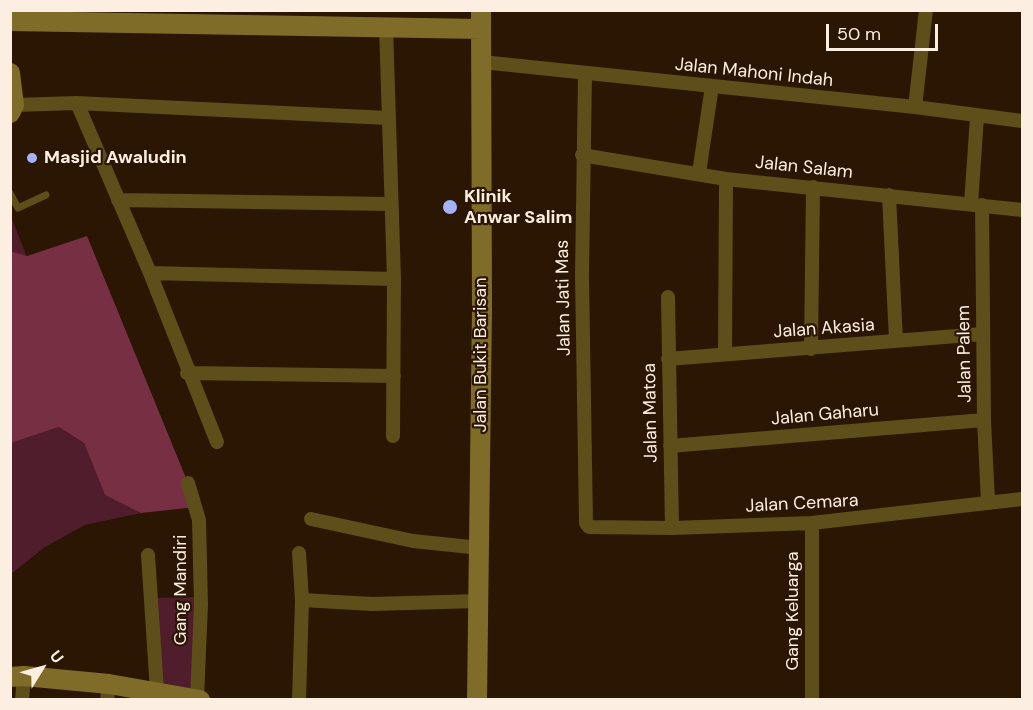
<!DOCTYPE html>
<html>
<head>
<meta charset="utf-8">
<style>
	body { margin:0 }
	#map { position:relative; width:1033px; height:710px; overflow:hidden; background:#2a1603; font-family:"DM Sans",sans-serif }
	canvas { display:block }
	.frame { position:absolute; inset:0; border:12px solid #fdeee2; pointer-events:none }
	.north { position:absolute; left:12px; top:638px; width:60px; height:60px; -webkit-text-stroke:4px #2a1603; paint-order:stroke; rotate:53deg; font-size:16px; font-weight:700; line-height:24px; text-align:center; color:#fdeee2 }
	.north::after { content:''; display:block; margin:auto; width:21px; height:27px; background:#fdeee2; clip-path:polygon(50% 0,100% 100%,50% 72%,0 100%) }
	.scale { position:absolute; left:826px; top:24px; width:112px; height:27px; box-sizing:border-box; border:3px solid #fdeee2; border-top:0; padding-left:8px; font-size:18px; line-height:21px; white-space:nowrap; color:#fdeee2; -webkit-text-stroke:4px #2a1603; paint-order:stroke }
</style>
</head>
<body>
<div id="map">
<canvas width="1033" height="710"></canvas>
<div class="frame"></div>
<div class="north">U</div>
<div class="scale">50 m</div>
</div>
<script>
const g = document.querySelector('canvas').getContext('2d');
g.lineJoin = 'round';
function fillPath(path, color) { g.fillStyle = color; g.fill(path, 'evenodd'); }
const poly = rows => new Path2D(rows.map(r => 'M' + r).join(''));
function strokePath(path, color, width, dash) { g.strokeStyle = color; g.lineWidth = width; g.lineCap = dash ? 'butt' : 'round'; g.setLineDash(dash || []); g.stroke(path); }
function label(font, color, halo, rows, align = 'center') {
  g.font = font + ' "DM Sans",sans-serif'; g.lineWidth = 4.5; g.setLineDash([]); g.textBaseline = 'middle'; g.strokeStyle = halo; g.fillStyle = color; for (const [text, x, y, turn = 0] of rows) {
    g.save(); g.translate(x, y); g.rotate((+turn || 0) * Math.PI / 180); g.textAlign = isNaN(turn) ? turn : align; if (halo) g.strokeText(text, 0, 0); g.fillText(text, 0, 0); g.restore();
  }
}
const green = poly([
	[10,214,27,257,11,251],
	[59,427,84,443,105,495,141,513,85,525,45,547,11,574,11,443],
	[198,597,195,691,157,689,153,598]
]);
const forest = poly([
	[87,236,188,483,196,507,141,513,105,495,84,443,59,427,11,443,10,251,27,256]
]);
const lane = poly([
	[10,193,18,208,46,195]
]);
const street = poly([
	[386,26,394,279,393,436],
	[482,62,915,107,1022,121],
	[585,74,582,276,586,523,589,527,672,528,812,523,1022,499],
	[77,103,150,273,217,442],
	[14,105,77,103,388,118],
	[915,107,926,10],
	[582,155,726,179,1022,210],
	[699,173,712,86],
	[889,195,896,341],
	[118,200,391,204],
	[971,204,977,117],
	[982,205,984,420,988,502],
	[150,273,394,279],
	[668,297,672,528],
	[811,349,813,187],
	[725,353,726,179],
	[668,359,982,334],
	[187,373,394,376],
	[670,446,984,420],
	[188,483,199,520,201,604,197,699],
	[311,519,413,541,480,548],
	[812,523,812,700],
	[148,555,157,691],
	[302,600,372,604,479,601],
	[22,700,24,676],
	[107,700,109,684],
	[299,700,302,600,299,553]
]);
const secondary = poly([
	[10,21,481,29],
	[10,73,14,105,10,113],
	[10,677,24,676,109,684,200,700],
	[477,700,482,309,481,10]
]);
const markers = [
	[32,158,6,"#a4b2fc"],
	[450,207,8,"#a4b2fc"]
];
const streetNames = [
	["Jalan Mahoni Indah",754,73,6],
	["Jalan Salam",804,168,6],
	["Jalan Jati Mas",564,298,-91],
	["Jalan Akasia",824,329,-4],
	["Jalan Palem",965,354,-91],
	["Jalan Bukit Barisan",481,355,-90],
	["Jalan Matoa",651,413,-91],
	["Jalan Gaharu",825,415,-5],
	["Jalan Cemara",802,504,-3],
	["Gang Mandiri",181,590,-90],
	["Gang Keluarga",793,611,-90]
];
const poiNames = [
	["Masjid Awaludin",44,158],
	["Klinik",464,197],
	["Anwar Salim",464,218]
];
fillPath(green, '#501d2c');
fillPath(forest, '#772f44');
strokePath(lane, '#5e4e19', 7);
strokePath(street, '#5e4e19', 14);
strokePath(secondary, '#7f6c29', 20);
for (const [x, y, r, color] of markers) { const dot = new Path2D(); dot.arc(x, y, r, 0, 2 * Math.PI); g.fillStyle = color; g.fill(dot); strokePath(dot, '#2a1603', 2); }
label('18px', '#fdeee2', '#2a1603', streetNames);
label('bold 18px', '#fdeee2', '#2a1603', poiNames, 'left');
</script>
</body>
</html>
